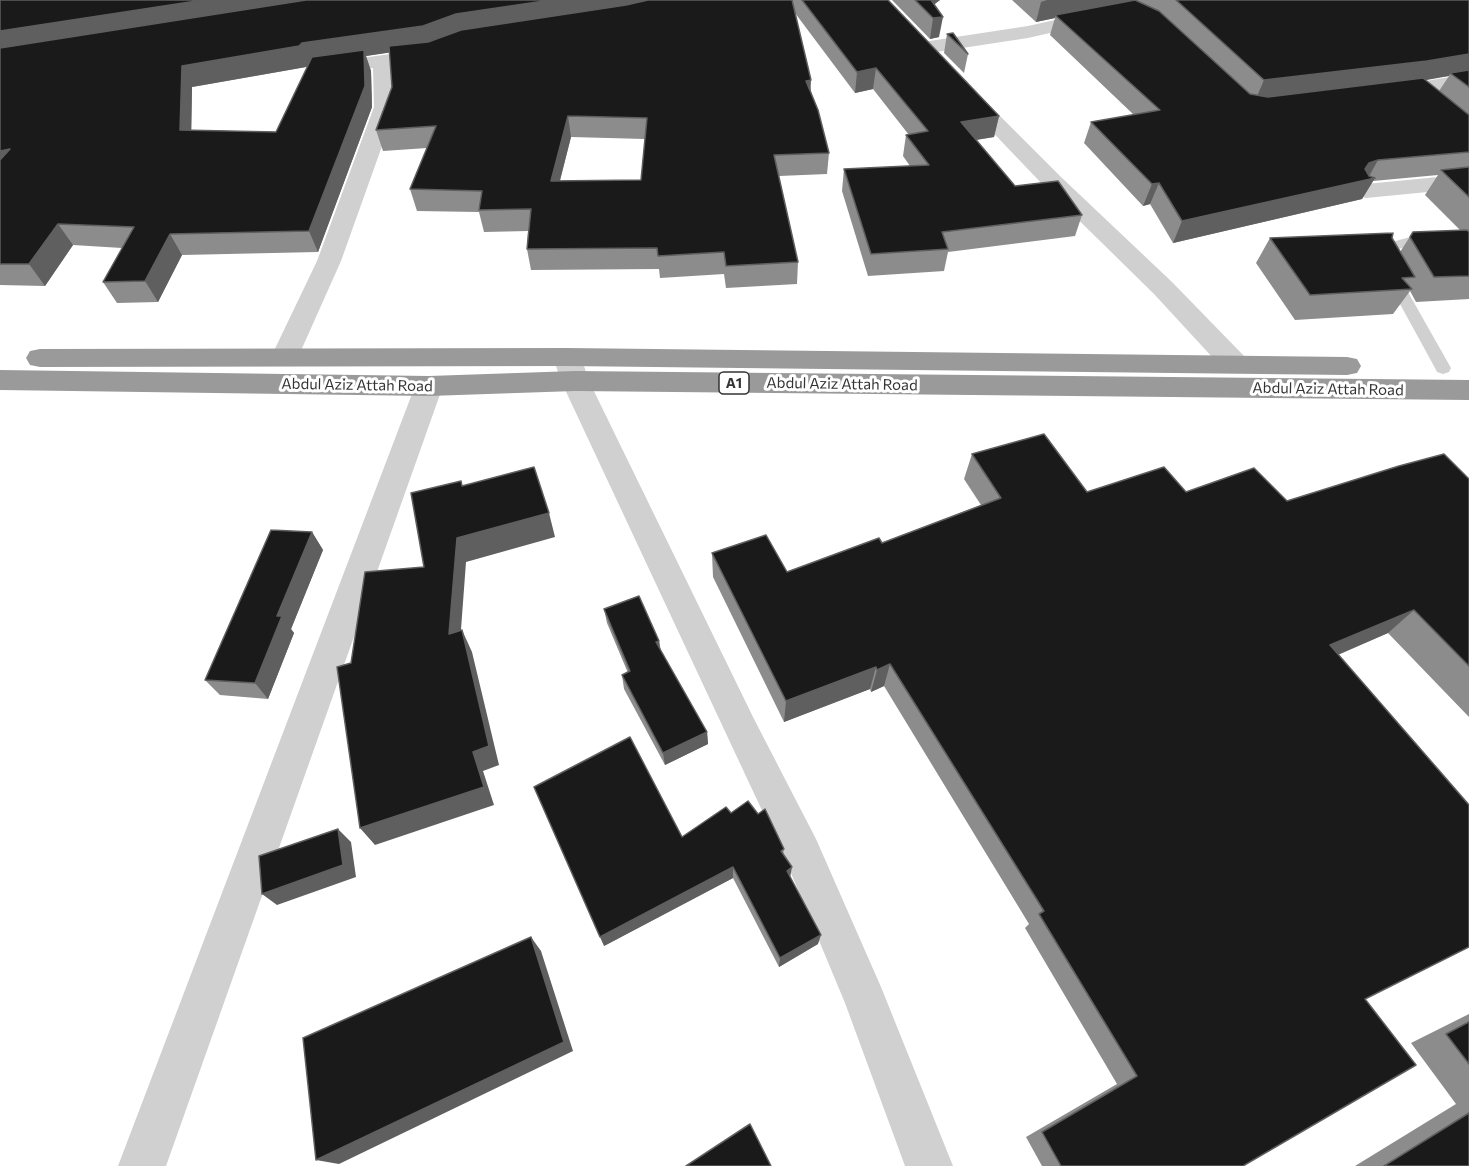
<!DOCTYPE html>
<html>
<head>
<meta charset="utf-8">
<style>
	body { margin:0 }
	canvas { display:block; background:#fff }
</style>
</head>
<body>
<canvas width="1469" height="1166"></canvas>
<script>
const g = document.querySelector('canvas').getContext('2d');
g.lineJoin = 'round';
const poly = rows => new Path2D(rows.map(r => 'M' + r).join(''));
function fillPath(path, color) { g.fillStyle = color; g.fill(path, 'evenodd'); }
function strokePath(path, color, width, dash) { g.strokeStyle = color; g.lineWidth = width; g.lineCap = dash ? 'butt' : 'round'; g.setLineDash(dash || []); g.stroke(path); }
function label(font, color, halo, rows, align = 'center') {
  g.font = font + ' Commissioner,sans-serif'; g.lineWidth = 6; g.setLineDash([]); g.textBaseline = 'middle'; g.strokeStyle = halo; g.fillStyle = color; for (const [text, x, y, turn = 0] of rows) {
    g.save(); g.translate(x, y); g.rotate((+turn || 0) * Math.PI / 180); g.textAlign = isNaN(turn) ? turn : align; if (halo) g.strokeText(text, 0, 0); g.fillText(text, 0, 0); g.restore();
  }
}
const lane = poly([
	[1418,235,1451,240,1469,254,1469,266,1464,264,1442,247,1418,243,1399,249,1391,262,1451,368,1449,372,1443,374,1437,372,1435,368,1377,262,1388,243,1418,235]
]);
const street = poly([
	[1095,11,1102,13,1104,17,1102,21,1028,38,923,54,916,52,913,48,916,44,923,42,1028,26,1095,11],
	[434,48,441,50,444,54,441,58,393,66,396,107,341,261,295,364,285,366,275,364,271,357,317,261,374,107,373,68,325,75,318,73,315,69,318,65,325,63,434,48],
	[1469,74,1469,86,1388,99,1381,97,1378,93,1381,89,1388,87,1469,74],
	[966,87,973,89,1061,177,1172,282,1245,357,1249,364,1245,371,1235,373,1225,371,1154,294,1045,187,959,97,956,93,959,89,966,87],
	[1469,174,1469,188,1366,198,1358,196,1354,191,1358,186,1366,184,1469,174],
	[567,348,577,350,581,357,589,381,754,719,816,839,881,987,953,1166,905,1166,845,1003,788,866,561,381,553,357,557,350,567,348],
	[429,376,439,379,443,386,166,1166,118,1166,415,386,419,379,429,376]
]);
const highway = poly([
	[567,348,1347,357,1357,359,1361,366,1357,373,1347,375,567,366,40,367,30,365,26,358,30,351,40,349,567,348],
	[0,370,429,376,575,371,1469,380,1469,400,575,391,429,396,0,390,0,370]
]);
const wall = poly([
	[0,0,888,0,999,116,994,137,976,140,1015,186,1082,215,1075,236,948,252,944,271,868,276,842,191,844,169,910,166,903,156,906,135,909,135,873,89,855,93,795,13,811,91,829,153,827,174,779,176,798,262,797,284,726,288,724,274,660,278,659,269,531,270,527,249,528,231,484,232,479,212,417,211,410,189,427,148,383,151,376,130,392,87,390,52,366,56,371,71,372,107,318,252,182,255,158,302,117,303,103,282,122,248,73,245,45,286,0,285],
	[309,65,276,132,191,130,192,87,306,67],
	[571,137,645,139,641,180,560,181],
	[892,0,940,0,934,4,939,37,930,39],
	[1012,0,1469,0,1469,299,1416,302,1410,291,1393,314,1295,320,1256,263,1270,238,1392,238,1400,252,1413,232,1461,231,1425,195,1438,175,1373,181,1362,199,1173,243,1150,204,1143,206,1084,143,1091,122,1134,115,1050,35,1055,18,1036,22],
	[1449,76,1439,91,1425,80,1440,77],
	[947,34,968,54,964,73,944,53],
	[972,454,1087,492,1186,492,1287,501,1469,479,1469,717,1388,633,1338,655,1365,999,1243,1166,1042,1166,1026,1137,1117,1084,1025,928,1029,924,884,686,871,692,870,689,784,722,713,577,712,553,787,572,882,543,981,505,964,479],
	[312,532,323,550,291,629,294,633,268,699,220,695,205,680],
	[604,609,659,641,661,651,707,732,708,744,665,765,624,689,622,675,628,673,607,623],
	[682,837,784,849,783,855,790,878,818,944,779,967,733,878,604,946],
	[1469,1014,1469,1166,1355,1166,1456,1104,1411,1043]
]);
const shadedWall = poly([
	[203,0,339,0,0,54,0,31],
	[551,0,668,0,428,47,366,56,371,71,372,107,318,252,309,231,310,64,306,67,192,87,191,151,180,130,182,66,456,14],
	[925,0,940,0,926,11],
	[1047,0,1133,0,1055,15,1055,18,1036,22,1041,2],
	[943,17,939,37,930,39,933,18],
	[1469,54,1469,73,1450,73,1449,76,1415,82,1255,101,1264,80],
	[876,68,873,89,855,93,857,72],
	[811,80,810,101,806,81],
	[568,116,571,137,554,203,551,181],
	[999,116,994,137,956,143,961,122],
	[10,149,0,174,0,151],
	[1378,160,1367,180,1375,178,1362,199,1173,243,1182,221],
	[1159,183,1150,204,1143,206,1152,184],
	[58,224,73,245,45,286,29,264],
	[170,234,182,255,158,302,145,281],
	[549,513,555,537,466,562,459,656,449,634,457,538],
	[312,532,323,550,291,629,294,633,268,699,255,683,277,616],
	[1414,610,1388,633,1307,668,1330,645],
	[462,630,472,652,499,765,483,771,494,805,375,845,360,828,473,752],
	[659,641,661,654,656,642],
	[890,664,884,686,871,692,877,670],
	[876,667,870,689,784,722,786,701],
	[707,732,708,744,665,765,663,753],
	[338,829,351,842,356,877,277,905,262,894],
	[733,867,733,878,604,946,600,937],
	[792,867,790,878,787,871],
	[821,935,818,944,779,967,780,958],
	[531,937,541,951,573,1051,339,1164,316,1160]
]);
const building = poly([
	[0,0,203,0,0,31,0,0],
	[306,0,551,0,456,14,423,26,302,43,299,46,182,66,180,130,276,132,312,57,364,50,365,86,309,231,170,234,145,281,103,282,134,227,58,224,29,264,0,264,0,160,10,149,0,151,0,48,306,0],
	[648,0,792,0,811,80,806,81,818,110,829,153,774,155,798,262,726,266,724,252,658,256,657,248,527,249,531,209,479,210,482,191,410,189,436,126,376,130,392,87,389,46,428,42,461,30,626,5,648,0],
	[568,116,647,118,641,180,551,181,568,116],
	[802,0,888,0,999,116,961,122,1015,186,1058,181,1082,215,942,232,948,249,871,254,844,169,929,165,906,135,928,131,876,68,857,72,802,0],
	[915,0,931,0,943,17,933,18,915,0],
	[1135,0,1159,11,1250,94,1268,97,1423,78,1469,115,1469,152,1378,160,1369,163,1365,169,1369,176,1375,178,1182,221,1159,183,1152,184,1091,122,1160,110,1055,15,1135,0],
	[1176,0,1469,0,1469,54,1427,61,1264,80,1176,0],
	[953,33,968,54,947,34,953,33],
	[1469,70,1469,87,1450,73,1469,70],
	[1469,167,1469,197,1441,170,1469,167],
	[1467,230,1469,232,1469,276,1434,277,1410,237,1413,232,1467,230],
	[1393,233,1392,238,1415,277,1402,278,1412,289,1310,295,1270,238,1393,233],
	[1044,434,1087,492,1164,467,1186,492,1254,468,1287,501,1399,466,1444,454,1469,479,1469,666,1414,610,1330,645,1469,805,1469,947,1365,999,1416,1065,1243,1166,1061,1166,1042,1132,1137,1076,1039,914,1044,911,890,664,877,670,876,667,786,701,712,553,766,535,787,572,879,538,882,543,1001,498,972,454,1044,434],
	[534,467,549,513,457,538,449,634,462,630,489,746,473,752,484,787,360,828,337,667,351,663,365,572,424,567,411,493,461,481,462,486,534,467],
	[271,530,312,532,277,616,282,616,255,683,205,680,271,530],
	[639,596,659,641,656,642,707,732,663,753,622,675,630,671,604,609,639,596],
	[630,737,682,837,726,807,731,813,748,801,758,814,765,809,784,849,781,851,792,867,787,871,821,935,780,958,733,867,600,937,534,787,630,737],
	[338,829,343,865,262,894,259,856,338,829],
	[531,937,564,1042,316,1160,303,1038,531,937],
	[1469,1022,1469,1064,1446,1034,1469,1022],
	[1469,1113,1469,1166,1384,1166,1469,1113],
	[750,1124,771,1166,686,1166,750,1124]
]);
const shields = [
	[734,383,30]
];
const shieldNames = [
	["A1",734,383]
];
const streetNames = [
	["Abdul Aziz Attah Road",842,384,1],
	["Abdul Aziz Attah Road",357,385,1],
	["Abdul Aziz Attah Road",1328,389,1]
];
fillPath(lane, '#d0d0d0');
fillPath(street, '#d0d0d0');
fillPath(highway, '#9a9a9a');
fillPath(wall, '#8c8c8c');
fillPath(shadedWall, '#5f5f5f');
fillPath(building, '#1a1a1a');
strokePath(building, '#5f5f5f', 1.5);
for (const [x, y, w] of shields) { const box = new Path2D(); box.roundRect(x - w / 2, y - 11, w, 22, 4.5); g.fillStyle = '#fff'; g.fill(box); strokePath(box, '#333', 1.5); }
label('bold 14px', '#333', null, shieldNames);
label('15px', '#333', '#fff', streetNames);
</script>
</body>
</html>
